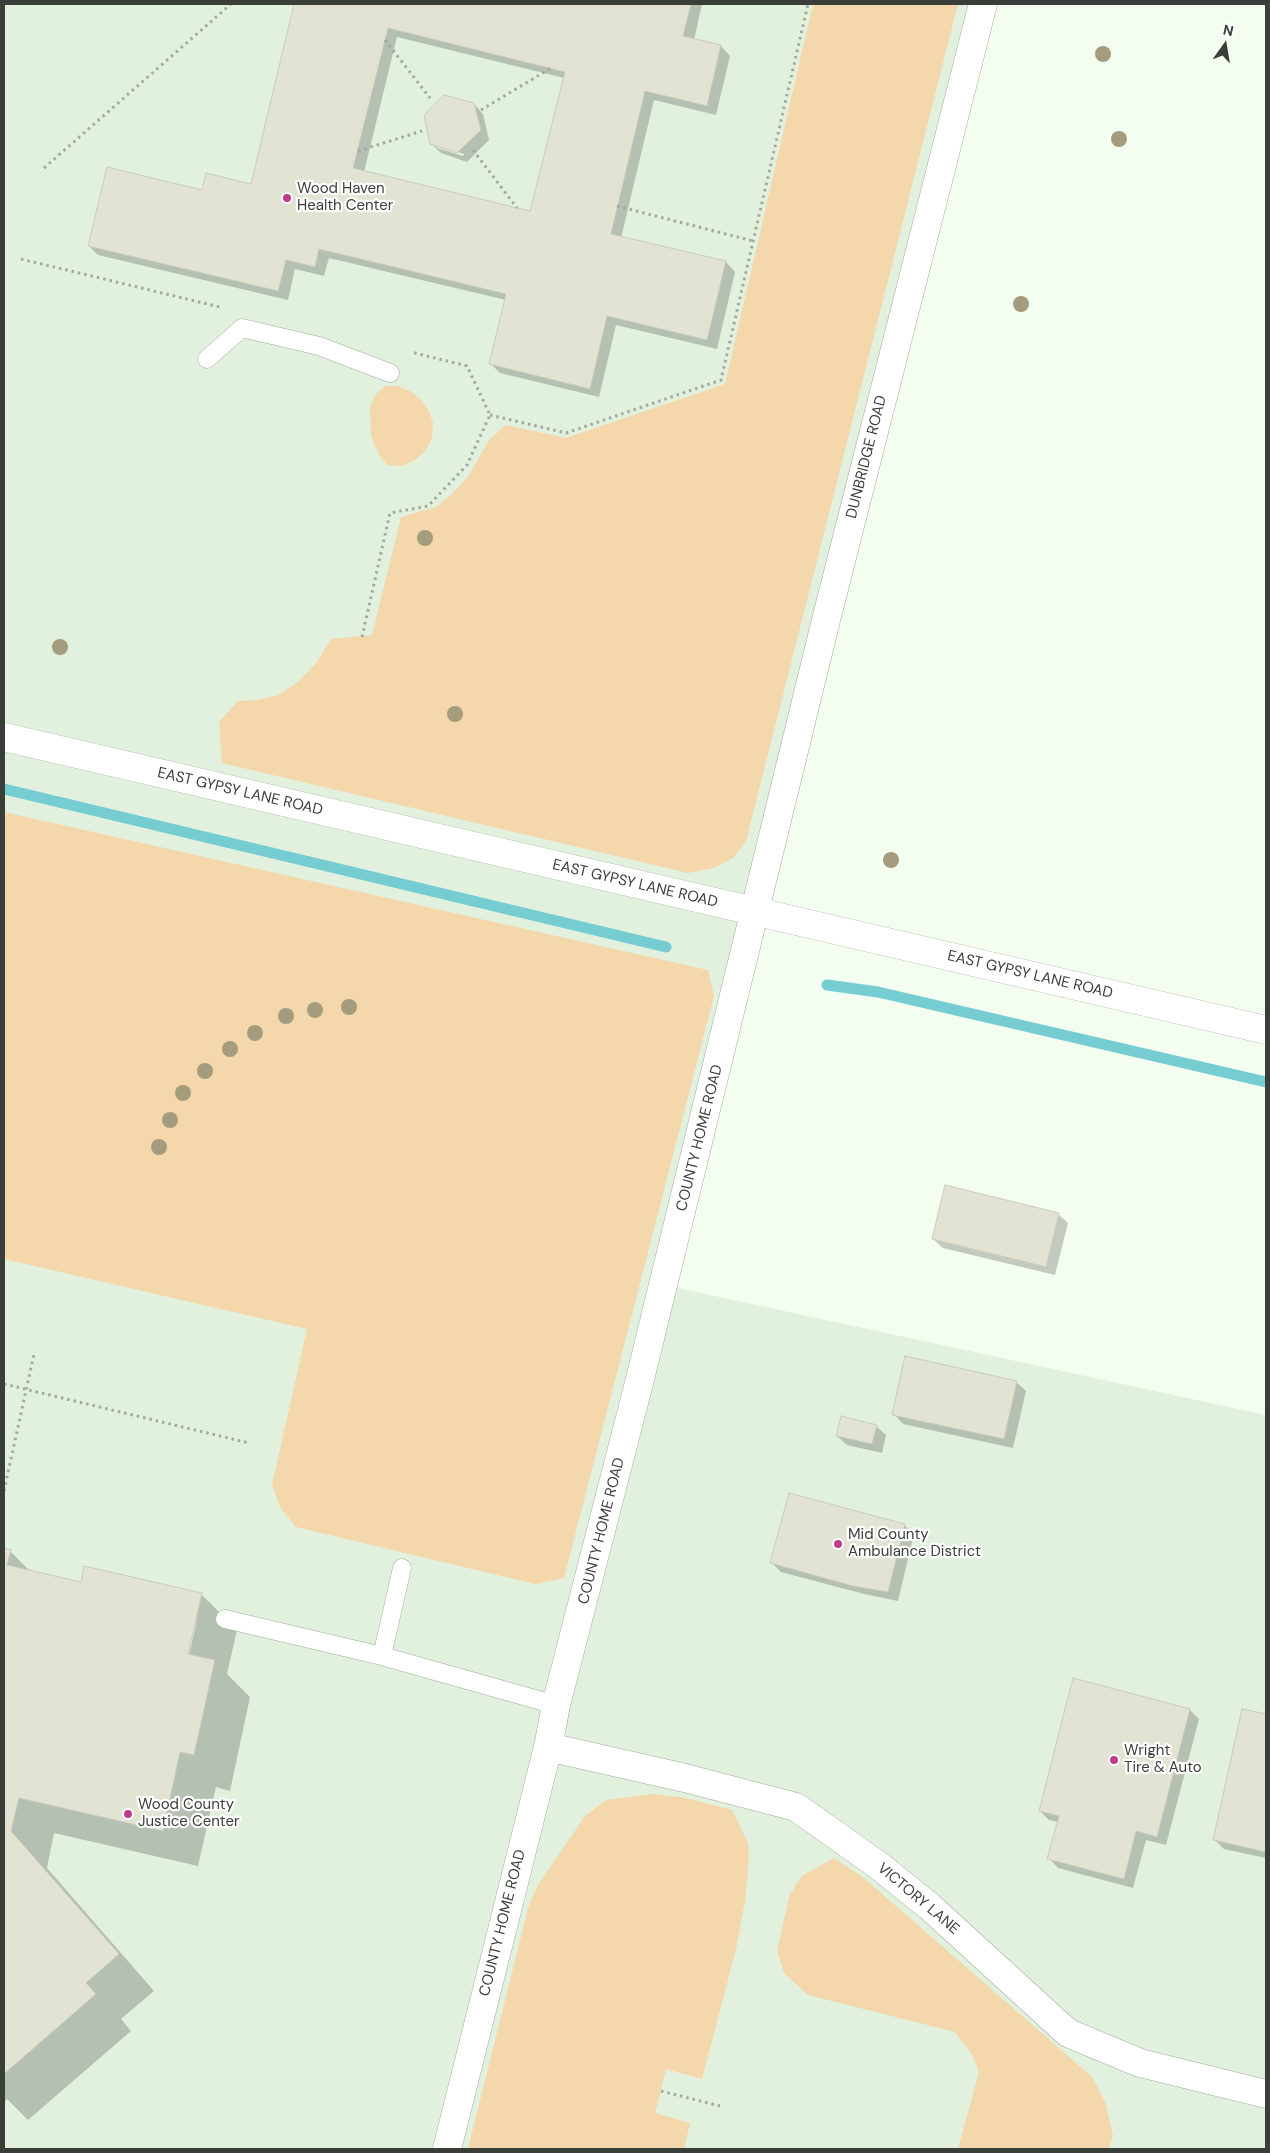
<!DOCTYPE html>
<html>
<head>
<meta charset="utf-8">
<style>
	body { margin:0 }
	#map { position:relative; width:1270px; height:2153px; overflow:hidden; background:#f3fdf0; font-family:"DM Sans",sans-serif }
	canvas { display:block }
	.frame { position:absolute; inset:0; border:5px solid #3a3e39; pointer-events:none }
	.north { position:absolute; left:1200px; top:20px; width:50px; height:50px; -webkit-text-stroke:4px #fff; paint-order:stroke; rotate:13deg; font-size:14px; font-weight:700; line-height:20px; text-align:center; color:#3a3e39 }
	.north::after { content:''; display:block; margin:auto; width:18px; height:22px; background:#3a3e39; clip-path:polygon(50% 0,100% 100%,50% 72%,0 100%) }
</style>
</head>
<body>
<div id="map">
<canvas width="1270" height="2153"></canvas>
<div class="frame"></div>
<div class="north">N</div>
</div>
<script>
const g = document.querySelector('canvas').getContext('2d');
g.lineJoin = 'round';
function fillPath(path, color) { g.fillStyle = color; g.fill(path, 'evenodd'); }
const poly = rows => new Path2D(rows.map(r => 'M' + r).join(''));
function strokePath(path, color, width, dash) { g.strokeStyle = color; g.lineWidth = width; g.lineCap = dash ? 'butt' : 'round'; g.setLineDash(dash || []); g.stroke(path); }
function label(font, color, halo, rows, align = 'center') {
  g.font = font + ' "DM Sans",sans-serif'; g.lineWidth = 4.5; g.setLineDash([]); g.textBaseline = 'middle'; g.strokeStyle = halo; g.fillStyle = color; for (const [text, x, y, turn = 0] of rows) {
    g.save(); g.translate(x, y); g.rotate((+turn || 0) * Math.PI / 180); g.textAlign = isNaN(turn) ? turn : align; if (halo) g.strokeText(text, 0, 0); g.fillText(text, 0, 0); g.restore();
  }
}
const built = poly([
	[4,4,983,4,664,1285,1266,1415,1266,2149,4,2149]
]);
const green = poly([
	[813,4,958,4,746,841,733,858,714,868,688,873,222,763,219,722,238,701,257,700,279,695,299,681,317,662,331,639,372,635,401,517,436,507,451,495,468,477,489,440,506,425,566,438,725,384],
	[385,386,397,386,410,391,421,400,429,411,433,423,432,438,426,450,415,460,402,466,387,465,379,455,371,436,370,407,376,394],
	[4,812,708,970,714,996,564,1578,535,1584,296,1527,280,1507,272,1485,307,1329,4,1259],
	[653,1794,686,1798,732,1810,748,1843,749,1856,745,1901,736,1949,702,2079,666,2069,655,2113,690,2123,684,2149,468,2149,529,1905,538,1885,585,1816,606,1800],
	[834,1858,865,1879,1092,2077,1106,2104,1113,2136,1109,2149,958,2149,979,2072,972,2054,955,2032,808,1995,784,1973,777,1950,790,1894,802,1876]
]);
const shadow = poly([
	[296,4,702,4,694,40,721,46,730,56,716,115,654,100,621,238,726,262,735,272,717,349,616,325,599,397,500,373,491,364,506,300,329,258,324,276,295,269,288,300,98,255,89,246,203,191,252,186],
	[397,37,564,78,531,213,364,172],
	[474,104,483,114,489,140,467,162,441,153,431,143],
	[437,145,464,154,463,156,437,148],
	[1058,1214,1068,1223,1055,1275,943,1248,933,1239],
	[1016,1382,1026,1391,1013,1448,903,1424,894,1414],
	[876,1426,886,1435,882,1453,847,1445,837,1436],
	[904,1525,914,1534,898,1601,864,1594,781,1572,772,1563],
	[4,1550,10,1551,31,1572,82,1584,201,1594,237,1630,227,1674,250,1697,230,1791,216,1787,198,1866,54,1833,47,1868,154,1991,121,2019,131,2031,28,2120,7,2099,4,2102],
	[195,1619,197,1619,188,1660,186,1660],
	[1190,1710,1199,1719,1166,1845,1146,1840,1133,1888,1058,1868,1049,1858,1058,1822,1049,1820,1040,1811],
	[1243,1710,1266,1715,1266,1858,1224,1849,1214,1839]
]);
const stream = poly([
	[4,789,666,947],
	[827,985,878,992,1266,1082]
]);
const building = poly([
	[294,4,691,4,683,36,721,45,707,106,645,91,611,234,726,261,707,340,607,316,590,389,489,364,506,294,319,249,315,267,286,260,278,291,88,246,107,167,202,190,206,173,251,184,294,4],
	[388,28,565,72,530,211,353,168,388,28],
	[444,95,474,103,481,130,457,153,430,144,424,115,444,95],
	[945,1185,1059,1213,1046,1267,932,1239,945,1185],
	[905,1356,1017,1381,1004,1439,892,1415,905,1356],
	[841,1416,877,1425,872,1444,836,1436,841,1416],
	[789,1493,905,1524,888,1592,853,1586,770,1563,789,1493],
	[4,1548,11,1550,7,1565,81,1582,84,1566,202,1593,188,1654,215,1660,194,1755,180,1752,163,1831,19,1798,11,1831,119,1954,86,1983,96,1994,4,2074,4,1548],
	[1073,1678,1190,1709,1157,1837,1136,1831,1124,1879,1047,1859,1059,1816,1039,1811,1073,1678],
	[1242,1709,1266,1714,1266,1852,1213,1840,1242,1709]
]);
const path = poly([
	[385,40,430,98],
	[481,110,551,68],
	[473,150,517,208],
	[358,151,422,131],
	[44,168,231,4],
	[617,206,753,241],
	[21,259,220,307],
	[490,415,566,433,721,380,808,4],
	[362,637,390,513,428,506,467,465,490,415,467,366,411,352],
	[4,1384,249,1443],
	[4,1491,34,1354],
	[661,2091,720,2106]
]);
const service = poly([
	[207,359,242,328,319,346,390,373],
	[402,1568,382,1656,556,1705],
	[225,1619,382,1656]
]);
const tertiary = poly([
	[4,737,1266,1030],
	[548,1747,685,1778,796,1807,878,1865,930,1907,1068,2033,1140,2063,1266,2094],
	[447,2149,548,1747,556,1705,639,1383,827,616,983,4]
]);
const trees = [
	[1103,54],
	[1119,139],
	[1021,304],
	[425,538],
	[60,647],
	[455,714],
	[891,860],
	[349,1007],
	[315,1010],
	[286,1016],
	[255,1033],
	[230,1049],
	[205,1071],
	[183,1093],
	[170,1120],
	[159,1147]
];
const markers = [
	[287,198,5,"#bc3d8a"],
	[838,1544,5,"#bc3d8a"],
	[1114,1760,5,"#bc3d8a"],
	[128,1814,5,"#bc3d8a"]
];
const poiNames = [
	["Wood Haven",297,189],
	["Health Center",297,206],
	["Mid County",848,1535],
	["Ambulance District",848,1552],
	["Wright",1124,1751],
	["Tire & Auto",1124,1768],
	["Wood County",138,1805],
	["Justice Center",138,1822]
];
const streetNames = [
	["DUNBRIDGE ROAD",867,457,-76],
	["EAST GYPSY LANE ROAD",240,792,13],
	["EAST GYPSY LANE ROAD",635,884,13],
	["EAST GYPSY LANE ROAD",1030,975,13],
	["COUNTY HOME ROAD",700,1138,-76],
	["COUNTY HOME ROAD",602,1531,-76],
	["VICTORY LANE",918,1899,40],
	["COUNTY HOME ROAD",503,1923,-76]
];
fillPath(built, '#e2f1de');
fillPath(green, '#f4d7aa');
fillPath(shadow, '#0003');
strokePath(stream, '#75cdd2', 11);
fillPath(building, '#e2e3d3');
strokePath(building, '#cacbbc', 1);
strokePath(service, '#a1ab9e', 19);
strokePath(tertiary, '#a1ab9e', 29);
strokePath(path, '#a2a9a0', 3, [2.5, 4]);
strokePath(service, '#fff', 18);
strokePath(tertiary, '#fff', 28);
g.fillStyle = '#a59c7e';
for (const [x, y] of trees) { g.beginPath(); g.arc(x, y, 8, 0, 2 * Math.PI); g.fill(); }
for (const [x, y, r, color] of markers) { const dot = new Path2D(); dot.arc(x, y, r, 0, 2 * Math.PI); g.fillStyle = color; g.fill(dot); strokePath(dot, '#fff', 2); }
label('15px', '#3a3e39', '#fff', poiNames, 'left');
label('15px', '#3a3e39', '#fff', streetNames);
</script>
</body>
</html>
